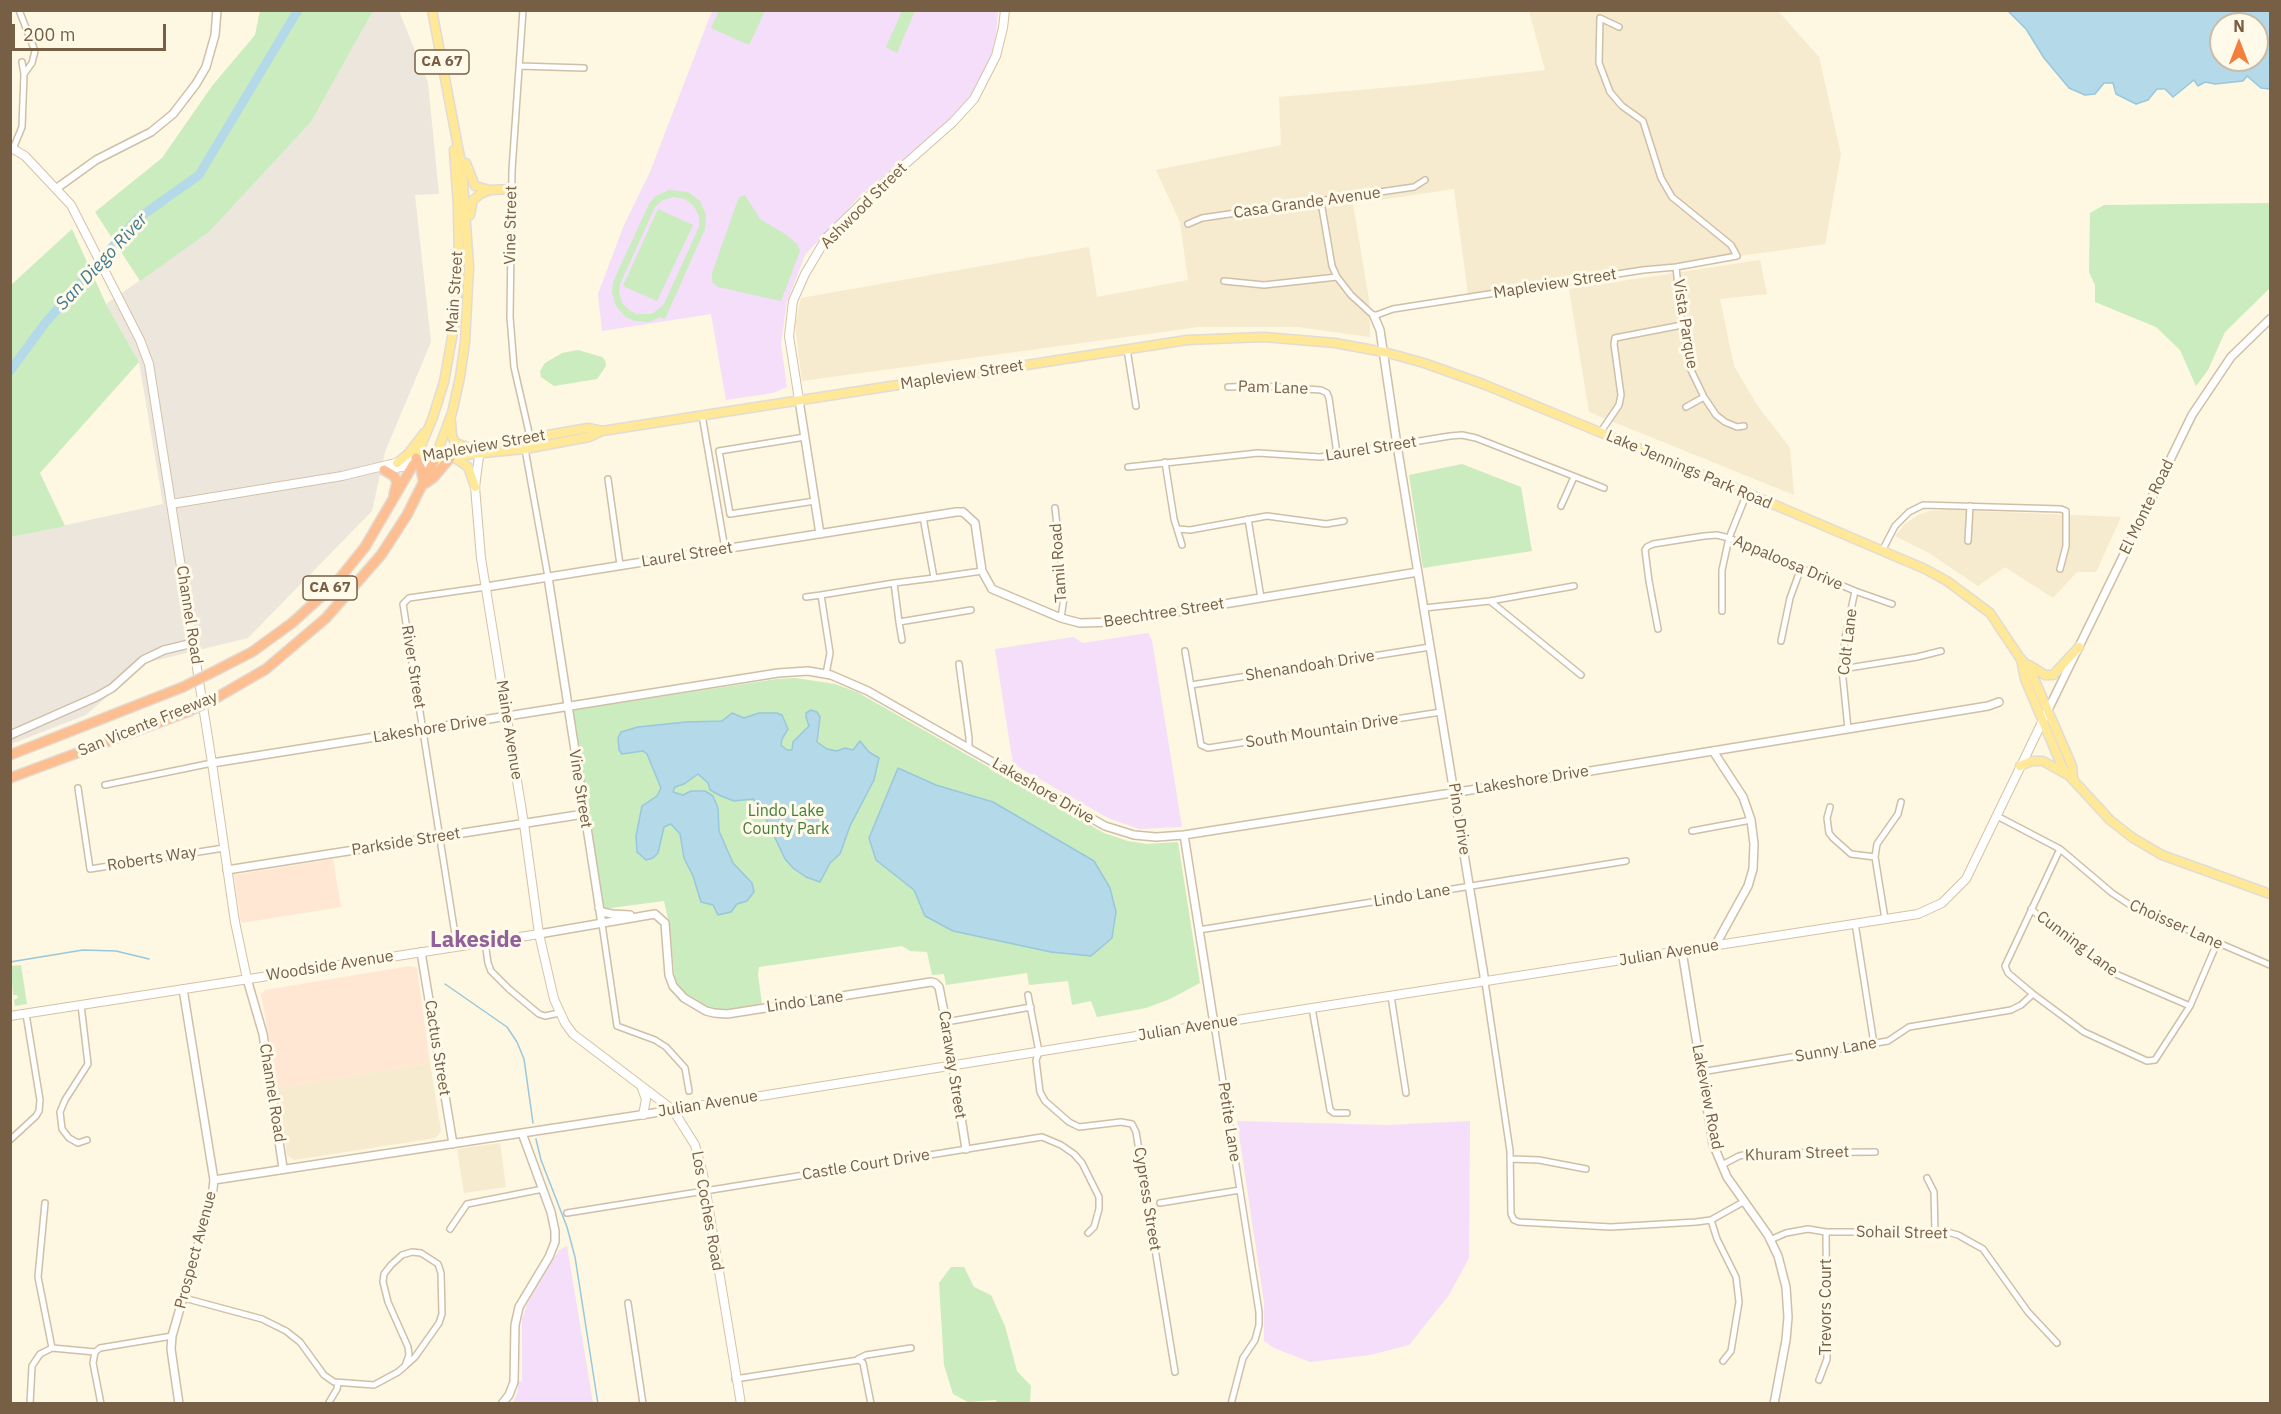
<!DOCTYPE html>
<html>
<head>
<meta charset="utf-8">
<style>
	body { margin:0 }
	#map { position:relative; width:2281px; height:1414px; overflow:hidden; background:#fef7e1; font-family:"IBM Plex Sans",sans-serif }
	canvas { display:block }
	.frame { position:absolute; inset:0; border:12px solid #775f46; pointer-events:none }
	.north { position:absolute; left:2209px; top:12px; width:60px; height:60px; box-sizing:border-box; background:#fffae9; border:2px solid #c9bca8; border-radius:50%; rotate:0deg; font-size:16px; font-weight:700; line-height:24px; text-align:center; color:#775f46 }
	.north::after { content:''; display:block; margin:auto; width:21px; height:27px; background:#f2803c; clip-path:polygon(50% 0,100% 100%,50% 72%,0 100%) }
	.scale { position:absolute; left:12px; top:24px; width:154px; height:27px; box-sizing:border-box; border:3px solid #775f46; border-top:0; padding-left:8px; font-size:18px; line-height:21px; white-space:nowrap; color:#775f46; -webkit-text-stroke:4px #fffae9; paint-order:stroke }
</style>
</head>
<body>
<div id="map">
<canvas width="2281" height="1414"></canvas>
<div class="frame"></div>
<div class="north">N</div>
<div class="scale">200 m</div>
</div>
<script>
const g = document.querySelector('canvas').getContext('2d');
g.lineJoin = 'round';
function fillPath(path, color) { g.fillStyle = color; g.fill(path, 'evenodd'); }
const poly = rows => new Path2D(rows.map(r => 'M' + r).join(''));
function strokePath(path, color, width, dash) { g.strokeStyle = color; g.lineWidth = width; g.lineCap = dash ? 'butt' : 'round'; g.setLineDash(dash || []); g.stroke(path); }
function label(font, color, halo, rows, align = 'center') {
  g.font = font + ' "IBM Plex Sans",sans-serif'; g.lineWidth = 6; g.setLineDash([]); g.textBaseline = 'middle'; g.strokeStyle = halo; g.fillStyle = color; for (const [text, x, y, turn = 0] of rows) {
    g.save(); g.translate(x, y); g.rotate((+turn || 0) * Math.PI / 180); g.textAlign = isNaN(turn) ? turn : align; if (halo) g.strokeText(text, 0, 0); g.fillText(text, 0, 0); g.restore();
  }
}
const residential = poly([
	[1529,11,1778,11,1819,57,1841,154,1825,244,1468,294,1454,189,1353,204,1369,300,1370,337,1298,327,1199,327,802,381,795,325,801,298,1089,247,1097,297,1188,280,1180,222,1156,170,1281,145,1279,97,1416,85,1545,70],
	[1760,260,1767,294,1720,299,1734,366,1757,405,1790,448,1794,495,1589,412,1569,289],
	[1952,510,2121,517,2096,572,2077,572,2053,598,2005,567,1978,586,1929,553,1895,536,1905,524,1918,515,1930,511],
	[430,1063,441,1131,436,1138,294,1160,287,1155,278,1088],
	[500,1143,506,1187,464,1193,457,1149]
]);
const commercial = poly([
	[333,859,341,907,241,923,234,875],
	[410,966,417,968,430,1063,278,1088,261,994,265,990]
]);
const industrial = poly([
	[373,11,399,11,428,83,439,194,415,195,431,342,385,452,372,511,248,638,145,663,86,715,11,744,11,537,163,504,139,362,106,304,209,232,311,122]
]);
const education = poly([
	[712,11,998,11,996,35,990,59,968,99,942,127,861,195,805,255,787,302,781,344,787,387,773,393,726,400,711,314,602,331,598,294,624,225,650,172],
	[1148,633,1152,640,1182,827,1139,829,1108,818,1013,764,995,649,1073,637,1083,643],
	[1237,1121,1387,1125,1470,1121,1469,1258,1449,1295,1409,1345,1370,1355,1310,1362,1274,1348,1264,1341,1264,1302],
	[567,1246,593,1403,513,1403,518,1391,518,1380,522,1382,522,1319,528,1302,559,1250]
]);
const green = poly([
	[719,10,765,10,765,11,749,45,711,28],
	[260,11,373,11,311,122,209,232,140,281,95,212,162,158,212,86,255,35],
	[902,11,915,11,897,53,886,47],
	[669,190,688,192,700,201,706,215,705,229,665,319,660,317,649,322,635,321,626,317,616,306,612,292,613,282,649,204,656,196],
	[674,197,685,199,694,206,699,216,699,227,664,304,652,314,637,314,630,311,622,303,619,292,620,284,655,207,663,200],
	[745,195,760,219,785,234,797,244,800,251,781,301,718,287,712,282,712,273,739,197],
	[2270,203,2270,288,2225,332,2208,370,2196,386,2180,350,2156,327,2095,302,2095,285,2089,272,2090,213,2104,205],
	[658,209,693,225,657,301,623,286],
	[72,229,106,304,139,362,40,473,65,526,11,537,11,285],
	[578,350,602,357,605,360,606,366,597,379,554,386,541,377,540,371,545,363,562,353],
	[1462,464,1521,487,1532,551,1423,568,1409,475],
	[796,678,835,684,857,692,1104,833,1128,841,1147,844,1178,842,1200,983,1170,999,1146,1008,1097,1017,1091,1001,1072,1005,1068,981,1029,985,1027,973,946,985,944,974,932,975,927,952,910,951,902,946,759,967,758,975,762,1004,717,1011,706,1008,683,991,675,980,669,923,664,901,603,909,573,710,777,679],
	[21,965,27,1004,15,1006,14,1000,18,998,17,995,13,995,11,966],
	[951,1267,964,1267,974,1287,991,1295,1005,1326,1017,1371,1031,1386,1030,1403,997,1403,996,1400,968,1402,953,1394,944,1365,939,1283]
]);
const water = poly([
	[2008,11,2270,11,2270,89,2261,88,2247,76,2243,81,2215,84,2205,82,2198,86,2194,80,2173,97,2165,89,2157,89,2148,100,2136,104,2116,94,2113,83,2104,83,2095,94,2085,95,2069,88,2044,58,2026,29,2008,11],
	[2221,24,2257,24,2257,60,2221,60,2221,24],
	[811,710,817,712,820,717,817,742,827,749,837,751,845,748,853,750,860,741,869,752,879,758,874,780,850,826,840,854,830,863,820,882,806,877,793,868,785,859,760,806,753,799,734,801,721,796,710,790,708,783,698,774,684,784,675,787,673,792,683,795,691,791,705,791,713,796,718,808,719,831,733,863,752,883,754,892,747,901,737,904,731,912,718,915,713,905,701,902,693,876,684,858,680,834,671,824,664,827,658,853,653,858,646,860,637,852,636,836,642,806,657,796,661,788,647,754,643,751,622,754,619,750,618,738,621,732,638,727,686,722,722,721,732,713,744,718,759,713,777,713,782,715,788,729,782,739,781,745,787,750,792,750,793,742,809,726,806,717,806,713,811,710],
	[898,768,936,785,993,802,1094,861,1110,888,1116,912,1112,938,1091,956,1051,952,953,931,925,916,914,890,876,860,869,838,898,768]
]);
const stream = poly([
	[10,962,83,950,116,951,149,959],
	[445,984,507,1027,517,1042,524,1059,533,1123],
	[536,1139,541,1160,567,1227,575,1257,598,1404]
]);
const river = poly([
	[10,371,46,322,137,219,199,175,298,10]
]);
const minor = poly([
	[19,10,35,51,32,63,24,74],
	[523,10,512,170,510,317,514,367,530,437],
	[519,66,584,68],
	[13,149,22,127,24,74,22,62],
	[1321,202,1332,266,1337,277,1351,295,1374,316,1393,309,1643,270,1676,267,1737,256,1731,245,1672,197,1661,178,1643,121,1622,106,1610,92,1599,63,1600,18,1619,27],
	[1188,224,1202,218,1414,187,1425,180],
	[1676,267,1682,325,1690,368,1704,397,1716,415,1725,422,1737,427,1744,426],
	[1224,281,1264,285,1337,277],
	[1127,349,1136,406],
	[1228,387,1261,386,1321,390,1327,393,1329,398,1337,454],
	[1686,407,1704,397],
	[702,415,725,549],
	[1600,433,1619,405,1621,395,1614,344,1615,338,1682,325],
	[805,437,719,451,730,514,815,501],
	[525,449,548,577],
	[1165,462,1174,519,1182,545],
	[1128,467,1258,453,1320,457,1450,436,1462,435,1476,438,1604,488],
	[608,479,620,565],
	[1561,506,1574,477],
	[1055,508,1063,577,1064,597,1061,618],
	[923,517,934,578,982,571],
	[1248,519,1261,598],
	[1178,529,1190,530,1267,516,1326,524,1344,521],
	[1968,541,1970,506],
	[1882,551,1895,526,1909,512,1923,505,2061,509,2066,511,2066,546,2060,569],
	[934,578,894,583,899,622,971,610],
	[821,595,894,583],
	[806,597,821,595,830,653,826,674],
	[1490,601,1581,675],
	[1424,608,1490,601,1574,586],
	[1722,611,1722,570,1729,538,1747,493],
	[899,622,902,640],
	[1658,629,1649,581,1645,550,1647,547,1653,544,1704,536,1717,535,1729,538,1855,591,1892,604],
	[1781,641,1790,598,1801,568],
	[1185,651,1201,745,1208,748,1441,712],
	[959,664,969,738,969,748],
	[1842,669,1917,657,1941,651],
	[1191,685,1430,647],
	[1848,729,1842,669,1845,638,1855,591],
	[105,785,212,763],
	[78,788,90,869,224,848],
	[1830,807,1827,818,1829,833,1833,838,1851,854,1875,857],
	[1997,816,2060,849,2112,893,2130,905,2270,965],
	[1692,831,1751,820],
	[2060,849,2005,966,2008,973,2033,994,2084,1032,2147,1061,2155,1060,2190,1006,2217,943],
	[2031,909,2066,939,2111,972,2190,1006],
	[1885,919,1875,857,1877,844,1898,814,1901,802],
	[1855,923,1874,1044],
	[602,924,617,1026,655,1040,666,1047,685,1068,689,1091],
	[1199,930,1626,861],
	[485,942,488,963,491,971,509,989,539,1014,545,1016,559,1013],
	[457,947,403,604,409,598,486,587],
	[1485,982,1510,1151,1511,1214,1514,1220,1519,1222,1611,1227,1696,1222,1711,1220,1745,1201],
	[1028,995,1039,1052,1036,1060,1040,1092,1045,1101,1069,1122,1079,1127,1121,1122,1132,1124,1136,1132,1175,1372],
	[1391,996,1406,1093],
	[81,1005,88,1064,65,1100,60,1112,62,1129,69,1138,78,1143,87,1140],
	[1312,1008,1330,1110,1334,1113,1347,1113],
	[946,1022,1031,1007],
	[1214,1024,1259,1312,1259,1325,1255,1340,1243,1358,1231,1404],
	[1701,1072,1888,1041,1909,1027,2011,1010,2021,1005,2033,994],
	[10,1140,36,1116,39,1111,40,1100,26,1014],
	[1511,1159,1539,1160,1586,1169],
	[1722,1165,1739,1156,1753,1153,1875,1152],
	[1927,1178,1934,1192,1935,1232],
	[45,1203,38,1277,52,1348],
	[1160,1203,1240,1190],
	[567,1213,1042,1137,1061,1145,1074,1154,1082,1163,1099,1197,1099,1209,1094,1227,1088,1233],
	[1711,1220,1717,1239,1736,1277,1739,1302,1731,1351,1723,1361],
	[450,1229,467,1204,543,1189],
	[1770,1240,1786,1233,1808,1229,1826,1232,1947,1232,1958,1235,1983,1249,2028,1312,2057,1343],
	[184,1298,262,1319,286,1331,300,1342,324,1375,334,1382,374,1385,398,1372,405,1366,415,1357,439,1323,442,1314,441,1273,438,1264,421,1253,412,1252,402,1255,391,1265,384,1274,383,1282,388,1302,408,1347,409,1355,405,1366],
	[628,1303,643,1404],
	[95,1352,100,1348,172,1336],
	[95,1352,93,1363,101,1404],
	[858,1359,866,1355,911,1348],
	[735,1379,859,1360,863,1363,871,1404],
	[1819,1380,1827,1359,1826,1232],
	[30,1404,32,1366,40,1354,52,1348,95,1352],
	[328,1404,337,1389,338,1383]
]);
const tertiary = poly([
	[57,188,96,160,151,132,173,114,196,84,206,67,215,35,217,10],
	[1374,316,1380,330,1397,445,1485,982],
	[799,400,820,534],
	[548,577,602,924],
	[486,587,956,512,963,512,975,523,982,571,992,589,1061,618,1080,623,1115,622,1418,572],
	[2048,710,2192,415,2231,357,2270,319],
	[10,735,96,697,112,688,143,660,164,650,193,643],
	[1713,751,1743,797,1751,820,1754,844,1753,869,1748,886,1715,946],
	[212,763,778,673,808,671,831,675,868,691,1105,826,1134,835,1156,837,1184,835,1566,775,1988,706,1999,702],
	[1184,835,1214,1024],
	[227,870,584,814],
	[599,908,602,912,612,914,630,915],
	[539,934,655,914,665,923,669,975,673,986,684,998,706,1011,714,1013,727,1014,931,982,935,983,939,987,946,1022,966,1149],
	[1682,951,1713,1144,1727,1177,1768,1235,1778,1256,1786,1287,1788,1317,1786,1340,1774,1404],
	[421,952,453,1144],
	[247,979,263,1034,283,1168],
	[214,1180,673,1110],
	[179,1404,171,1349,172,1336,212,1197,214,1180,183,989],
	[502,1404,509,1395,514,1382,515,1325,519,1307,549,1257,555,1242,555,1231,551,1212,522,1133]
]);
const secondary = poly([
	[10,147,25,156,71,205,140,340,149,364,212,763,235,922,247,979],
	[799,400,789,336,793,301,805,274,827,237,868,197,953,122,974,99,996,56,1003,28,1005,10],
	[480,448,475,487,481,558,524,824,539,934,554,999,565,1023,573,1034,673,1110,695,1145,703,1174,741,1404],
	[391,469,434,461],
	[171,504,342,476,416,458],
	[10,1016,539,934],
	[641,1086,646,1099,643,1115],
	[673,1110,1312,1008,1918,914,1942,903,1966,879,2048,710]
]);
const primary = poly([
	[432,10,462,168,469,267,465,342,460,377,452,413,434,461],
	[466,163,475,186,490,190,512,189],
	[470,215,473,200,482,193,490,190],
	[451,422,452,436,455,443,468,447],
	[416,458,588,428,602,431],
	[455,458,468,467,475,487],
	[434,461,473,454,525,449,589,437,602,431,1187,340,1264,337,1335,343,1384,352,1424,363,1483,384,1747,493,1925,569,1947,581,1990,613,2020,658,2029,667,2072,766,2073,778],
	[397,463,408,454,424,433],
	[414,463,433,417,444,382,455,321,459,267,458,206,454,150],
	[2021,659,2025,679,2063,769,2110,820,2133,838,2162,855,2270,894],
	[2029,665,2045,675,2053,675,2079,647],
	[2020,766,2032,761,2043,761,2066,774]
]);
const motorway = poly([
	[416,458,421,469,424,484],
	[384,470,394,476,397,482,394,494],
	[426,483,434,477,450,458],
	[209,674,252,652,292,623,336,583,365,547,413,465],
	[216,698,266,669,326,618,381,555,407,515,434,461],
	[10,755,183,687],
	[10,778,187,712]
]);
const motorwayBridge = poly([
	[183,687,209,674],
	[187,712,216,698]
]);
const shields = [
	[442,62,54],
	[330,588,54]
];
const shieldNames = [
	["CA 67",442,62],
	["CA 67",330,588]
];
const streetNames = [
	["Casa Grande Avenue",1307,203,-8],
	["Ashwood Street",864,206,-45],
	["Vine Street",511,225,-89],
	["Mapleview Street",1555,284,-9],
	["Main Street",455,292,-86],
	["Vista Parque",1685,324,81],
	["Mapleview Street",962,375,-9],
	["Pam Lane",1273,388,2],
	["Mapleview Street",484,446,-10],
	["Laurel Street",1371,449,-9],
	["Lake Jennings Park Road",1689,470,23],
	["El Monte Road",2147,507,-64],
	["Laurel Street",687,555,-9],
	["Tamil Road",1059,563,-94],
	["Appaloosa Drive",1788,563,23],
	["Beechtree Street",1164,613,-9],
	["Channel Road",189,615,81],
	["Colt Lane",1848,642,-83],
	["Shenandoah Drive",1310,666,-9],
	["River Street",413,667,81],
	["San Vicente Freeway",148,724,-22],
	["Lakeshore Drive",430,729,-9],
	["Maine Avenue",509,730,81],
	["South Mountain Drive",1322,731,-9],
	["Lakeshore Drive",1532,780,-9],
	["Vine Street",580,789,81],
	["Lakeshore Drive",1043,791,30],
	["Pino Drive",1459,819,81],
	["Parkside Street",406,842,-9],
	["Roberts Way",152,859,-9],
	["Lindo Lane",1412,896,-9],
	["Choisser Lane",2176,925,24],
	["Cunning Lane",2077,944,37],
	["Julian Avenue",1669,953,-9],
	["Woodside Avenue",330,966,-9],
	["Lindo Lane",805,1002,-8],
	["Julian Avenue",1188,1028,-9],
	["Cactus Street",437,1048,81],
	["Sunny Lane",1836,1050,-10],
	["Caraway Street",952,1065,81],
	["Channel Road",272,1093,81],
	["Lakeview Road",1707,1097,79],
	["Julian Avenue",708,1104,-9],
	["Petite Lane",1229,1122,81],
	["Khuram Street",1797,1154,-2],
	["Castle Court Drive",866,1165,-9],
	["Cypress Street",1147,1199,81],
	["Los Coches Road",707,1211,80],
	["Sohail Street",1902,1233,1],
	["Prospect Avenue",196,1250,-75],
	["Trevors Court",1826,1307,-90]
];
const parkNames = [
	["Lindo Lake",786,811],
	["County Park",786,829]
];
const waterNames = [
	["San Diego River",102,262,-47]
];
const districtNames = [
	["Lakeside",476,941]
];
fillPath(residential, '#f6eacf');
fillPath(commercial, '#ffe7d4');
fillPath(industrial, '#ece6dd');
fillPath(education, '#f4defa');
fillPath(green, '#caecbe');
fillPath(water, '#b4d9e9');
strokePath(water, '#99c7dc', 1.5);
strokePath(stream, '#99c7dc', 1.5);
strokePath(river, '#b4d9e9', 9);
strokePath(minor, '#d0bfa7', 8);
strokePath(tertiary, '#d0bfa7', 10);
strokePath(secondary, '#d5c2a6', 10);
strokePath(primary, '#e1dcd6', 11);
strokePath(motorway, '#e1dcd6', 12);
strokePath(minor, '#fff', 5);
strokePath(tertiary, '#fff', 7);
strokePath(secondary, '#fff', 8);
strokePath(primary, '#ffe897', 8);
strokePath(motorway, '#fdbe92', 9);
strokePath(motorwayBridge, '#e1dcd6', 12, []);
strokePath(motorwayBridge, '#fdbe92', 9);
for (const [x, y, w] of shields) { const box = new Path2D(); box.roundRect(x - w / 2, y - 12, w, 24, 4.5); g.fillStyle = '#fffae9'; g.fill(box); strokePath(box, '#775f46', 1.5); }
label('bold 15px', '#775f46', null, shieldNames);
label('16px', '#775f46', '#fffae9', streetNames);
label('16px', '#467e3d', '#fffae9', parkNames);
label('italic 18px', '#407994', '#fffae9', waterNames);
label('bold 22px', '#90619b', '#fffae9', districtNames);
</script>
</body>
</html>
